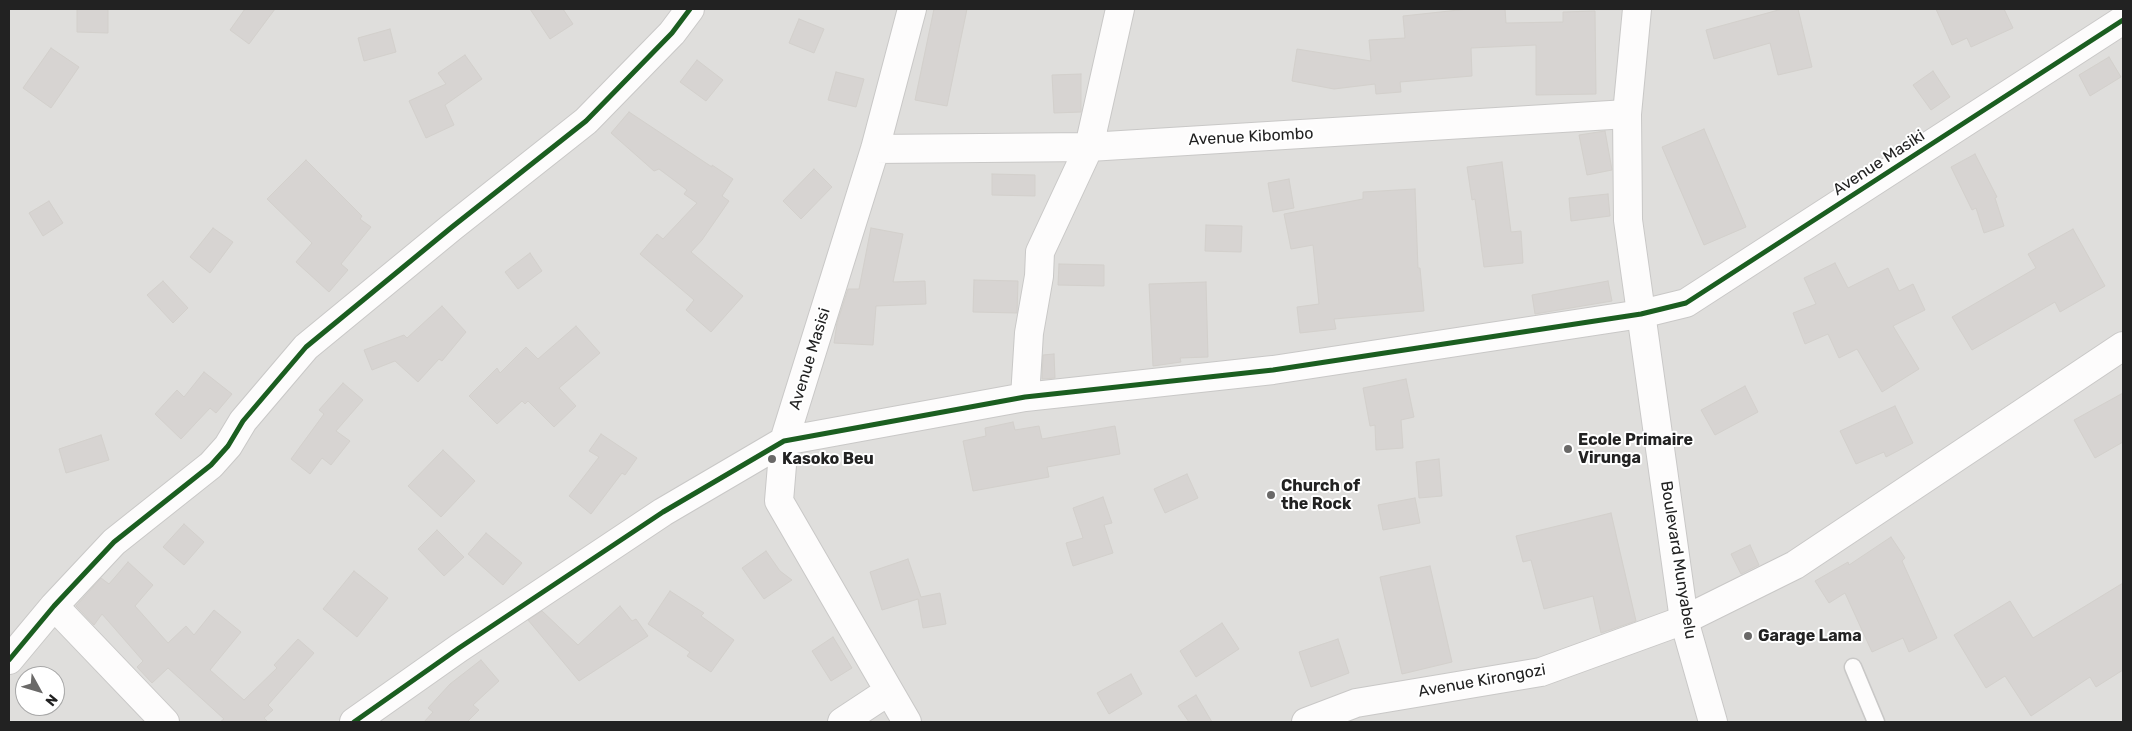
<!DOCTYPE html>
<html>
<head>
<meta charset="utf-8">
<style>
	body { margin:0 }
	#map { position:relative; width:2132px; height:731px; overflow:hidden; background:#f0eeeb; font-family:Rubik,sans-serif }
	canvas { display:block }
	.frame { position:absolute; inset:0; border:10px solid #222; pointer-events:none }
	.north { position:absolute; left:15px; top:666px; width:50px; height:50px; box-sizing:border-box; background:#fff; border:1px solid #a7a7a7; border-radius:50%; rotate:129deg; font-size:14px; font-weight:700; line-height:20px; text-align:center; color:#222 }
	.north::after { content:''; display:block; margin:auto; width:18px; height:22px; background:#6a6968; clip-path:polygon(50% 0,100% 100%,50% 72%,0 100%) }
</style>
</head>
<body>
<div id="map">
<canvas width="2132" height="731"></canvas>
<div class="frame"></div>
<div class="north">N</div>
</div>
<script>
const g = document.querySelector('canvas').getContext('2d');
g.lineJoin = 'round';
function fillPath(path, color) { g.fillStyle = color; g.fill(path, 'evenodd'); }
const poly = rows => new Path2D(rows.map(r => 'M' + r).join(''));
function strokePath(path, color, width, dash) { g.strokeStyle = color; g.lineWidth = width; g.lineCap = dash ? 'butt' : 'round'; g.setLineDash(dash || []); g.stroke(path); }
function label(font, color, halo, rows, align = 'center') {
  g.font = font + ' Rubik,sans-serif'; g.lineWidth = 4; g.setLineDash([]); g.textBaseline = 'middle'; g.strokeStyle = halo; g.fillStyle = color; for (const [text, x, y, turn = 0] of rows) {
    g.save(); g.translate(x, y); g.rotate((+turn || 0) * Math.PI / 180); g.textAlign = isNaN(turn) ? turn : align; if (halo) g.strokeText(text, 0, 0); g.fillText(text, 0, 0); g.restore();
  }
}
const residential = poly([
	[9,9,2123,9,2123,722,9,722],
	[25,676,55,676,55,706,25,706]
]);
const building = poly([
	[77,9,108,9,108,33,77,32,77,9],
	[245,9,275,9,249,44,230,30,245,9],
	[530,9,563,9,573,24,550,39,530,9],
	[934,9,967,9,947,106,915,100,934,9],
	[1468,9,1505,9,1506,23,1563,22,1563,12,1595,11,1596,94,1536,95,1536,45,1471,48,1472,76,1400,82,1401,92,1376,94,1375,84,1334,89,1292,81,1297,49,1371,61,1369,40,1405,38,1403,16,1468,9],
	[1782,9,1798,9,1812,67,1778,75,1770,43,1714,59,1706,30,1782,9],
	[1936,9,2004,9,2013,28,1971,47,1967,38,1952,45,1936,9],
	[799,19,824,29,814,53,789,43,799,19],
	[390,29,396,52,364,61,358,38,390,29],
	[51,48,79,67,51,108,23,88,51,48],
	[465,55,482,79,445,105,454,125,426,138,409,101,446,84,438,73,465,55],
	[2109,57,2121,77,2090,96,2079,75,2109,57],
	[697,60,723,80,706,101,680,82,697,60],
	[1933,71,1950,97,1931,110,1913,85,1933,71],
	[836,72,864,79,856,107,828,100,836,72],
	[1081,74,1081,112,1054,113,1052,75,1081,74],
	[629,112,712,167,712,165,733,179,722,196,729,201,702,240,691,252,743,296,711,332,686,310,694,300,640,254,657,234,663,239,697,203,684,194,687,190,659,169,654,171,611,133,629,112],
	[1704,129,1746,227,1704,245,1662,147,1704,129],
	[1605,131,1612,170,1587,175,1579,135,1605,131],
	[1975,154,1997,197,1995,198,2004,226,1984,233,1976,208,1972,210,1951,167,1975,154],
	[306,160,362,216,360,219,371,227,341,264,348,270,329,292,296,262,312,243,267,199,306,160],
	[1502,162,1511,232,1521,231,1523,263,1484,267,1475,199,1472,200,1467,167,1502,162],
	[814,169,832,187,801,219,783,201,814,169],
	[992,174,1035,175,1035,196,992,195,992,174],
	[1289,179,1294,208,1273,212,1268,183,1289,179],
	[1415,189,1418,268,1420,268,1424,311,1334,319,1336,329,1300,333,1297,307,1319,304,1313,245,1291,249,1284,214,1363,199,1363,192,1415,189],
	[1608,194,1610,216,1571,221,1569,198,1608,194],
	[49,201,63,223,43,236,29,213,49,201],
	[1206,225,1242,226,1241,252,1205,251,1206,225],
	[213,228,233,242,210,273,190,257,213,228],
	[871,228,903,234,893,282,925,281,926,304,876,306,873,345,834,343,837,323,848,289,859,289,871,228],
	[2073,229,2105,286,2060,312,2055,302,1972,350,1952,317,2036,268,2028,254,2073,229],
	[530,253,542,271,518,289,505,272,530,253],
	[1835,263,1848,288,1888,268,1899,291,1913,284,1925,310,1893,326,1919,369,1882,392,1857,349,1839,358,1828,334,1805,344,1793,313,1816,304,1804,278,1835,263],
	[1059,264,1104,265,1104,286,1058,285,1059,264],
	[974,280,1018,281,1017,313,973,312,974,280],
	[163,281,188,308,173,323,147,295,163,281],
	[1608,281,1612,301,1535,314,1532,295,1608,281],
	[1206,282,1208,357,1180,358,1181,362,1153,366,1149,284,1206,282],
	[442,306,466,332,442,361,439,359,418,382,395,361,372,370,364,350,404,335,407,338,442,306],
	[576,326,600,353,559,388,576,406,554,427,528,401,525,404,522,401,497,424,469,396,497,368,500,373,526,347,538,359,576,326],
	[1054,354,1055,378,1042,379,1043,355,1054,354],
	[204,372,232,394,216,413,210,408,181,439,155,414,177,390,184,397,204,372],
	[1406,379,1414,417,1401,420,1403,448,1376,450,1375,425,1370,426,1363,388,1406,379],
	[343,383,363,400,336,431,350,441,331,465,322,458,310,474,291,459,324,414,319,410,343,383],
	[1745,386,1758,412,1715,435,1701,410,1745,386],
	[2123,393,2123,442,2095,458,2074,420,2123,393],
	[1895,406,1913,443,1886,457,1884,452,1856,464,1840,431,1895,406],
	[1013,422,1015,430,1039,426,1042,439,1115,426,1120,454,1047,467,1049,477,973,491,963,441,986,436,985,428,1013,422],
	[601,434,637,458,625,475,622,473,591,514,569,496,599,457,589,451,601,434],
	[101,435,109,460,66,473,59,449,101,435],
	[443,450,475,481,441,517,408,486,443,450],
	[1439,459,1442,496,1419,498,1416,462,1439,459],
	[1187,474,1198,498,1165,513,1154,489,1187,474],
	[1103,497,1112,523,1104,525,1113,553,1073,566,1066,543,1083,538,1073,508,1103,497],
	[1415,498,1420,523,1383,530,1378,505,1415,498],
	[1611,513,1636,621,1601,633,1593,596,1544,609,1531,560,1523,562,1516,536,1611,513],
	[184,524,204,542,184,565,163,547,184,524],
	[437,530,464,557,444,576,418,549,437,530],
	[486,533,522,563,503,585,468,554,486,533],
	[1891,537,1905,558,1902,561,1937,638,1909,652,1903,638,1872,652,1845,593,1829,603,1815,581,1848,562,1849,565,1891,537],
	[1750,545,1759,565,1741,574,1731,554,1750,545],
	[766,551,780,571,792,580,764,599,742,568,766,551],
	[908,559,921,597,940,593,946,624,923,628,918,599,882,610,870,572,908,559],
	[128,562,153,585,135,606,168,643,186,626,194,635,214,610,241,632,210,670,244,700,277,668,274,665,298,639,314,653,268,705,273,710,264,718,268,722,220,722,224,719,168,668,152,683,137,667,143,661,102,614,94,625,76,606,101,578,109,584,128,562],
	[1430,566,1452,662,1402,674,1380,577,1430,566],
	[354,571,388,598,357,637,323,609,354,571],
	[2123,583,2123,670,2096,687,2090,677,2031,716,2005,676,1986,688,1954,635,2010,601,2033,638,2123,583],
	[670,591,704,613,701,616,734,640,711,672,687,656,690,652,648,624,670,591],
	[620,606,632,621,636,619,648,636,579,681,528,620,542,611,578,645,620,606],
	[1222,623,1239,649,1196,677,1180,651,1222,623],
	[833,637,852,668,831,681,812,651,833,637],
	[1338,639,1349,673,1311,687,1299,652,1338,639],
	[481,660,499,681,473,705,479,710,467,722,424,722,433,712,428,708,450,684,481,660],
	[1131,674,1142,694,1109,714,1097,693,1131,674],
	[1196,695,1212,722,1189,722,1178,706,1196,695]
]);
const service = poly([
	[1853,667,1876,722]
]);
const minor = poly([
	[875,149,1089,147,1627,114],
	[1025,397,1029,333,1039,276,1040,252,1089,147,1120,9],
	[54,606,165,722],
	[9,660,54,606,114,542,211,465,228,446,243,421,306,347,452,227,586,121,672,33,690,9],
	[354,722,459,648,663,512,784,441,1025,397,1273,370,1641,314,1686,303,2123,20],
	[842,722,889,691],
	[907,722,779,501,784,441,875,149,912,9],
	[1306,722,1356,703,1541,672,1684,620,1795,565,2123,346]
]);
const tertiary = poly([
	[1637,9,1627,114,1628,220,1684,620,1713,722]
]);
const cycleway = poly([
	[9,660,54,606,114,542,211,465,228,446,243,421,306,347,452,227,586,121,672,33,690,9],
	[354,722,459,648,663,512,784,441,1025,397,1273,370,1641,314,1686,303,2123,20]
]);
const markers = [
	[1568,449,5,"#6a6968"],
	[772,459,5,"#6a6968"],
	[1271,495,5,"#6a6968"],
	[1748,636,5,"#6a6968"]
];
const streetNames = [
	["Avenue Kibombo",1251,137,-3],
	["Avenue Masiki",1879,163,-33],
	["Avenue Masisi",810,359,-73],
	["Boulevard Munyabelu",1678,560,81],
	["Avenue Kirongozi",1482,681,-10]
];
const poiNames = [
	["Ecole Primaire",1578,440],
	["Virunga",1578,458],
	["Kasoko Beu",782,459],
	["Church of",1281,486],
	["the Rock",1281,504],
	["Garage Lama",1758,636]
];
fillPath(residential, '#dfdedc');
fillPath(building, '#d7d4d2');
strokePath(building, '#d3d0cc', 1);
strokePath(service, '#c9c8c7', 19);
strokePath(minor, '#c9c8c7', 30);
strokePath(tertiary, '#c9c8c7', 30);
strokePath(service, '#fdfcfc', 16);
strokePath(minor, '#fdfcfc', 28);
strokePath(tertiary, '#fdfcfc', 28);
strokePath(cycleway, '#1b5e20', 5);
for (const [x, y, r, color] of markers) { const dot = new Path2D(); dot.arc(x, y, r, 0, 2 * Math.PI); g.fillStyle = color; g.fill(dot); strokePath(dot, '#fff', 2); }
label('16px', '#222', '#fff', streetNames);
label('bold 16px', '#222', '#fff', poiNames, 'left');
</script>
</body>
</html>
